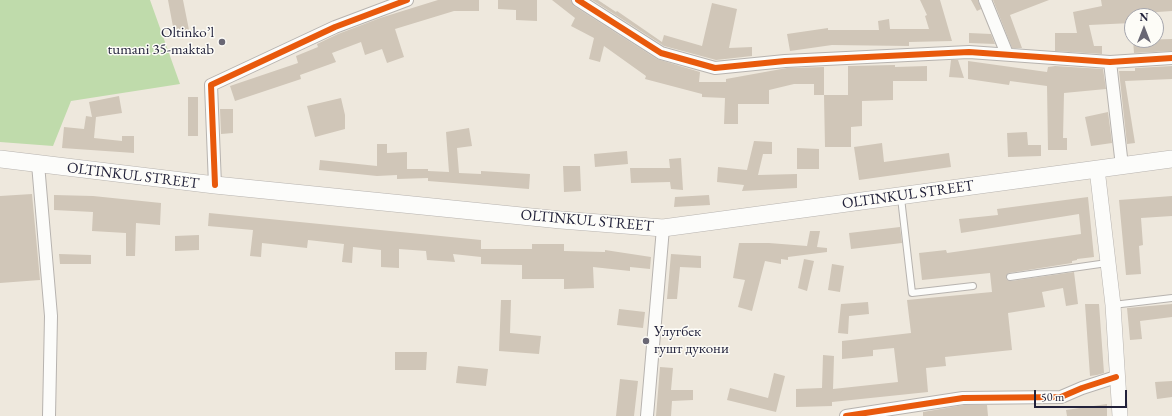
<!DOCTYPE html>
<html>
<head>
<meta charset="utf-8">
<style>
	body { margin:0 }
	#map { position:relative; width:1172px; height:416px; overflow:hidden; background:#eee8dd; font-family:"EB Garamond",serif }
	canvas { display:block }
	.north { position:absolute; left:1124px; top:8px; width:40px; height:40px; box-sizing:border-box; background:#fdfcf7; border:1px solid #a5a5ac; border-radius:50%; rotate:0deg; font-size:11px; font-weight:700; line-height:16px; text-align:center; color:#22223b }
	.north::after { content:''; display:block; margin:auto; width:14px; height:18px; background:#696774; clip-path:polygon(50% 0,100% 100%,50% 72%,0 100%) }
	.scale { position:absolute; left:1034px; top:390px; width:93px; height:18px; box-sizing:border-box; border:2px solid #22223b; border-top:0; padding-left:5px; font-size:12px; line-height:14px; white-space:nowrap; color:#22223b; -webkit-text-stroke:3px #fdfcf7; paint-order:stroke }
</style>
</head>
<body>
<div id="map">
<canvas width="1172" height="416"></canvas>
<div class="north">N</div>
<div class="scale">50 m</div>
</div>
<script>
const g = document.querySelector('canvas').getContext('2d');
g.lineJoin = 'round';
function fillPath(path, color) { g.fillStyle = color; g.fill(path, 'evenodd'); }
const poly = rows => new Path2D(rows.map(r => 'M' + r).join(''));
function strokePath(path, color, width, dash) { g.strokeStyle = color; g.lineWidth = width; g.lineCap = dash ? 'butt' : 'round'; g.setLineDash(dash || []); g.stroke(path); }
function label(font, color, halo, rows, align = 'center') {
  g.font = font + ' "EB Garamond",serif'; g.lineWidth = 3; g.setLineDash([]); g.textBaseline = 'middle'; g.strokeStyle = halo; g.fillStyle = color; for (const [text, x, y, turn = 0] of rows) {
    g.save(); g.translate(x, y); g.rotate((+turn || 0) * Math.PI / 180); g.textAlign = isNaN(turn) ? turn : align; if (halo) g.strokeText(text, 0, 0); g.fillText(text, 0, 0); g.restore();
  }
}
const green = poly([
	[0,0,150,0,180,84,71,101,53,146,0,142]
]);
const building = poly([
	[168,0,183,0,189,30,174,32],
	[438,0,479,0,479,11,454,11,395,29,404,57,387,63,382,49,365,55,361,42,332,53,336,62,300,75,301,79,235,101,230,86,298,63,296,56,318,47,317,44,338,34,380,18],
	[498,0,537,0,537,21,516,20,516,10,498,9],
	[552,0,571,0,574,6,657,59,700,72,699,82,726,82,726,79,787,68,824,67,824,95,814,95,814,84,794,84,769,90,769,104,738,104,738,124,724,124,725,98,702,97,702,94,645,79,646,76,604,46,600,62,589,59,594,38,571,26,575,18],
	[592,0,598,0,616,12,617,11,662,42,664,35,702,46,712,3,737,9,729,48,752,47,752,56,716,60,664,46],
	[920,0,940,0,952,41,909,42,909,46,832,45,790,51,787,34,828,28,828,30,879,30,878,21,889,19,890,29,929,29,925,16,927,15],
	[971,0,978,0,981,9,977,11],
	[993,0,1049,0,1010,15,1022,48,1012,48],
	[1101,0,1172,0,1172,11,1143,13,1143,16,1132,16,1132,23,1089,25,1094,46,1102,46,1102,54,1055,51,1055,33,1077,33,1073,12,1102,6],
	[969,33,991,34,995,44,969,43],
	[1172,39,1172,51,1134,53,1133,40],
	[951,60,958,60,964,78,949,77],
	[968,61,1047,72,1048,67,1055,66,1103,69,1106,89,1064,93,1063,138,1067,138,1067,150,1048,150,1047,86,1010,81,1009,85,968,79],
	[895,65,895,67,927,66,927,81,893,81,893,100,862,101,862,126,851,127,851,147,825,147,824,95,848,95,848,66],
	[1172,66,1172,79,1125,81,1135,143,1127,144,1119,71,1135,71,1135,68],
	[119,96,122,113,96,117,94,138,122,141,122,136,134,136,134,153,62,148,64,127,84,129,86,116,92,117,89,102],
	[188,97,198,97,198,136,188,136],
	[341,98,345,115,345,129,315,137,307,106],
	[220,109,233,109,233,133,221,134],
	[1108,112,1112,143,1091,146,1085,117],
	[469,128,472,146,457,148,459,173,481,174,481,171,530,174,529,189,428,181,428,178,397,179,397,175,377,176,319,170,320,160,377,166,377,144,387,144,387,153,407,152,407,169,428,169,428,171,449,172,446,132],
	[1027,132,1028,145,1041,145,1041,156,1008,157,1007,133],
	[754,141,772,142,772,154,763,154,758,175,797,174,797,188,742,191,744,185,717,182,718,167,747,170],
	[882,143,884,162,949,153,951,167,859,180,854,147],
	[797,148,819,149,819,169,797,169],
	[627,151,628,164,595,167,594,154],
	[681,158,683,190,671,189,670,182,631,183,630,168,670,168,669,159],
	[563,166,580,166,581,191,564,192],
	[32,194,40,280,0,283,0,196],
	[54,195,93,196,161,203,160,225,136,223,135,256,126,256,126,233,92,231,93,212,54,210],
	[709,195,710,205,674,207,675,197],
	[1172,196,1172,216,1141,218,1143,245,1139,246,1141,274,1126,275,1119,200],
	[1088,197,1094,257,1077,259,1077,260,1072,261,1072,263,1009,273,1006,277,1007,280,1011,281,1074,272,1078,304,1066,306,1063,288,1042,292,1045,307,1008,313,1012,350,945,357,946,366,926,368,928,392,832,402,832,406,796,407,796,389,822,388,823,355,834,356,833,389,898,382,894,348,873,350,873,356,842,359,842,341,911,333,907,300,992,292,990,273,922,280,919,253,946,250,947,253,1081,234,1079,214,961,233,959,219,998,215,997,209],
	[209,213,481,240,481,249,532,249,532,244,564,244,564,251,605,252,605,250,651,257,650,269,630,267,630,271,593,267,594,288,564,289,564,279,522,279,522,265,481,264,481,257,453,254,455,262,427,260,426,251,399,249,399,268,381,267,381,250,353,247,352,263,342,262,344,244,308,240,307,248,262,243,261,257,250,256,253,230,208,226],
	[900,227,902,243,851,249,849,233],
	[810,231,820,231,817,247,827,248,827,252,788,257,788,260,781,259,781,264,765,261,752,311,738,307,745,280,733,278,739,243,769,243,807,246],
	[199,235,199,250,175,251,175,236],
	[59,254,91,255,91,264,60,264],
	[671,254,701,256,701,268,680,267,677,299,667,299],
	[804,259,814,261,807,291,798,288],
	[832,264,844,266,840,292,828,290],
	[501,300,511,300,510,333,541,336,539,354,499,351],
	[868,302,869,314,849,316,848,334,838,333,841,304],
	[1085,304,1099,304,1104,373,1097,375,1090,376],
	[1172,304,1172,317,1140,321,1142,339,1130,340,1127,308],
	[619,309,645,312,643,328,617,325],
	[395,352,427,352,426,370,395,370],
	[458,366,488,369,486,386,456,383],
	[660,367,673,368,671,390,693,390,693,400,672,401,671,416,656,416],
	[774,373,785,376,776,412,727,400,730,388,768,398],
	[620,379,638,381,634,416,616,416],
	[1172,381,1172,397,1157,399,1155,382],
	[1107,404,1107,416,1067,416,1066,410],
	[964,405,987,405,988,416,923,416,923,412]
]);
const service = poly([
	[901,198,912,293,973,286],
	[1010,277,1107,263],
	[1113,305,1172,298]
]);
const minor = poly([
	[578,0,661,53,715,68,785,61,969,52,1110,62,1172,58],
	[985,0,1007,54],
	[1110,62,1122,166],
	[38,164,51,316,49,416],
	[215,185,211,85,335,27,407,0],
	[647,416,663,228],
	[846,416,963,398,1061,397,1082,388,1116,377]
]);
const tertiary = poly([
	[1097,169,1113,305,1120,416]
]);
const secondary = poly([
	[0,159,215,185,561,220,663,228,1172,159]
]);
const cycleway = poly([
	[578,0,661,53,715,68,785,61,969,52,1110,62,1172,58],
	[215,185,211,85,335,27,407,0],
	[846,416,963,398,1061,397,1082,388,1116,377]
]);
const markers = [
	[222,42,4,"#696774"],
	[646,341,4,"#696774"]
];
const poiNames = [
	["Oltinko’l",214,33],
	["tumani 35-maktab",214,50],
	["Улугбек",654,332,"left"],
	["гушт дукони",654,349,"left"]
];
const streetNames = [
	["OLTINKUL STREET",133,176,7],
	["OLTINKUL STREET",908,195,-8],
	["OLTINKUL STREET",587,221,5]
];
fillPath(green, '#bfdbab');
fillPath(building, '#d0c6b8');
strokePath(service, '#b7b3af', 8);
strokePath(minor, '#b7b3af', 14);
strokePath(tertiary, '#b7b3af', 16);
strokePath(secondary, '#b7b3af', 18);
strokePath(service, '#fcfcfa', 6);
strokePath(minor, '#fcfcfa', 12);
strokePath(tertiary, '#fcfcfa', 15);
strokePath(secondary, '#fcfcfa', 17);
strokePath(cycleway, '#e8590c', 6);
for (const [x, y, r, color] of markers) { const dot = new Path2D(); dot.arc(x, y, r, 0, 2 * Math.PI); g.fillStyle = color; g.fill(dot); strokePath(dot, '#fdfcf7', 1.5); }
label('15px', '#22223b', '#fdfcf7', poiNames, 'right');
label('15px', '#22223b', '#fdfcf7', streetNames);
</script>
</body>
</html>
